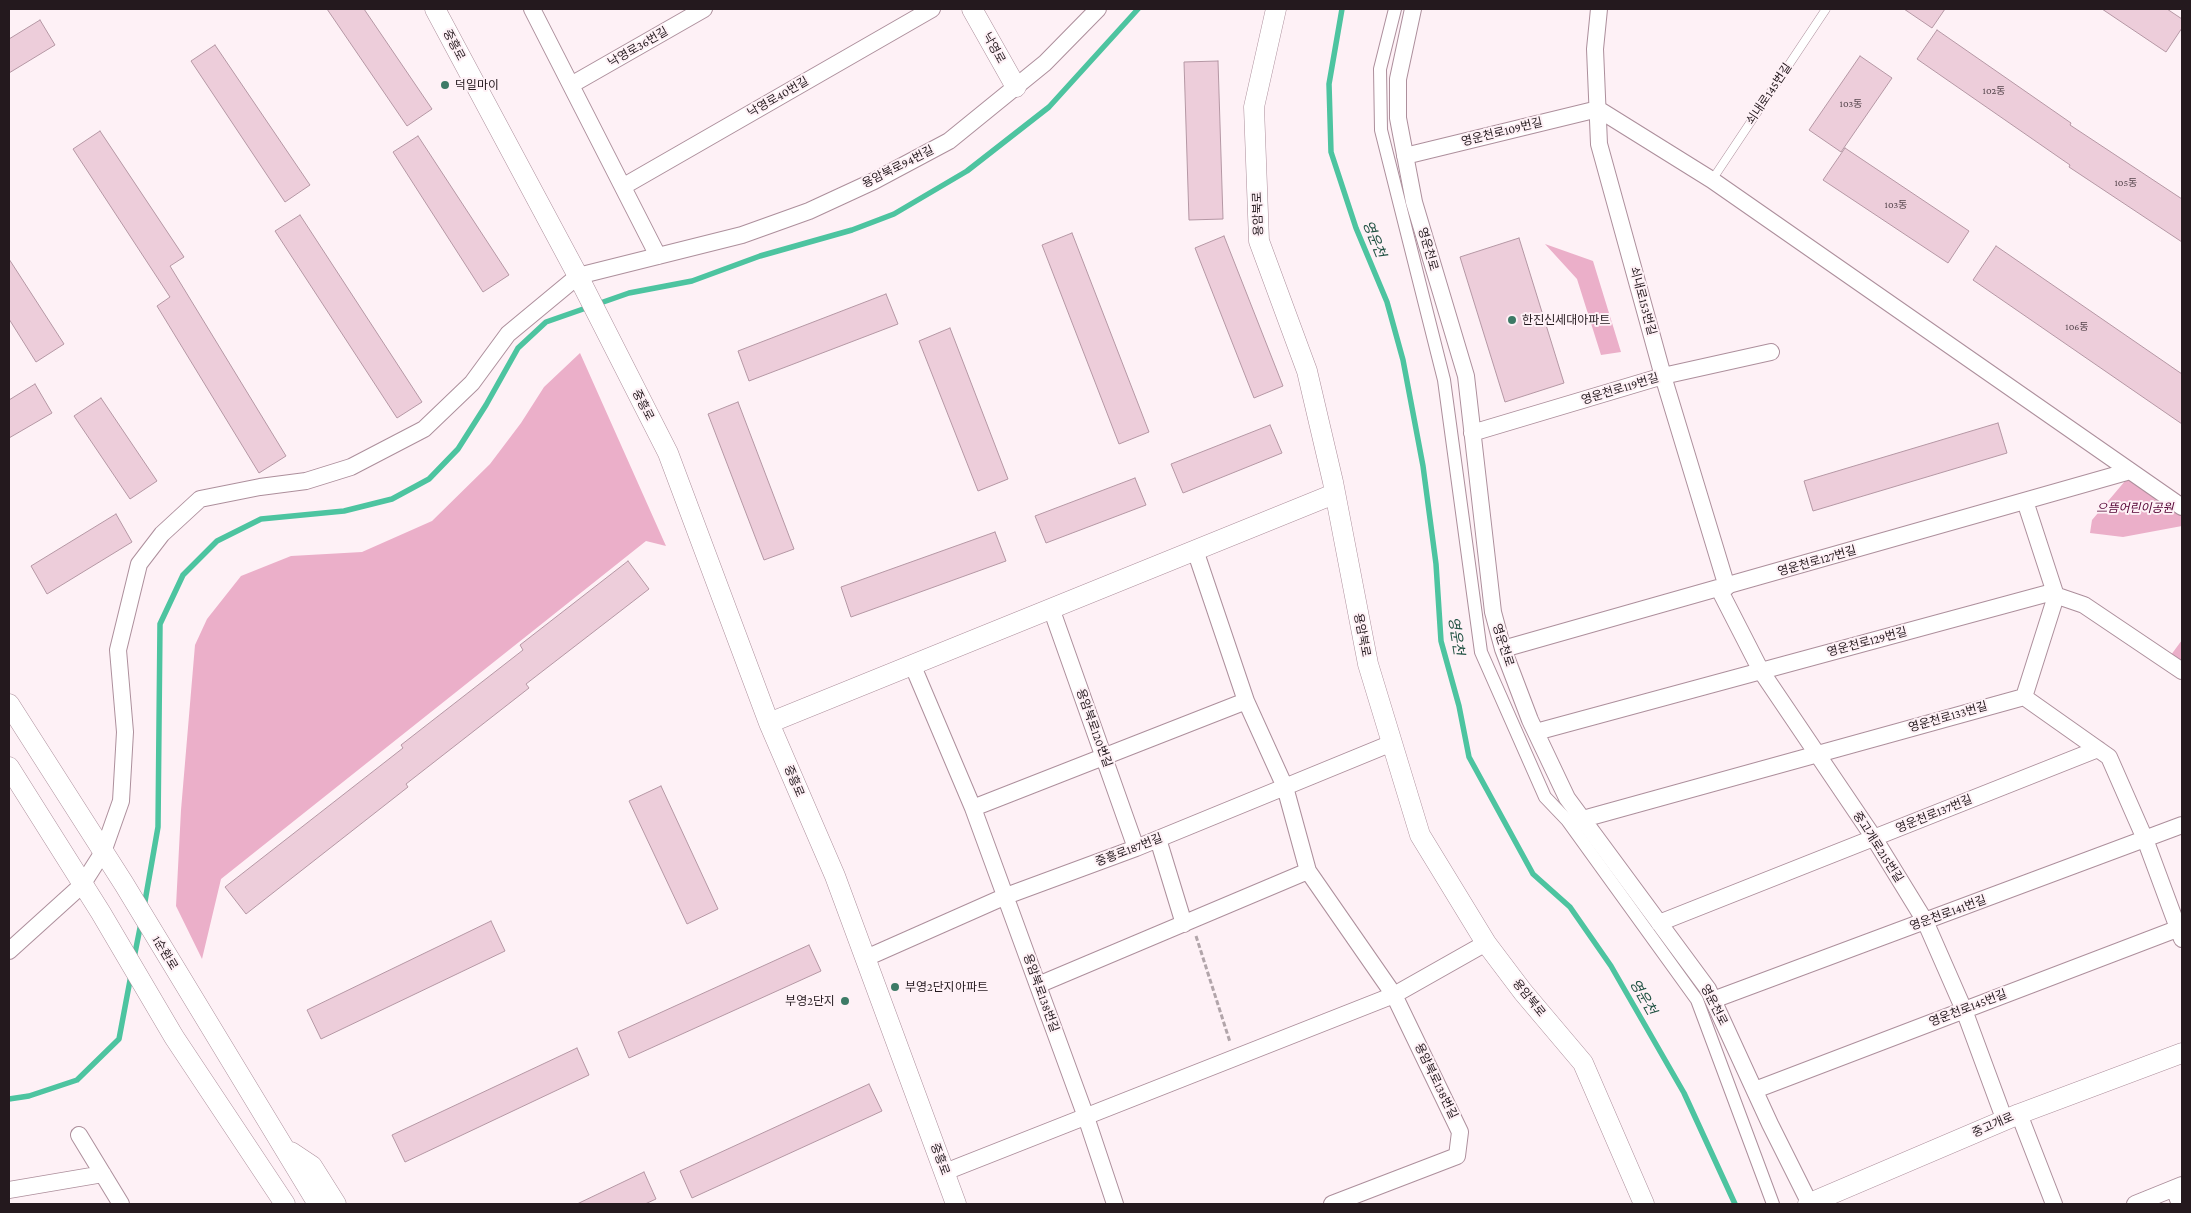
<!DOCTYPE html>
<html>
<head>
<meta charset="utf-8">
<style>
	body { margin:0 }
	#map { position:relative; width:2191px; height:1213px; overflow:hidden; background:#fef1f6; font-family:"Crimson Pro",serif }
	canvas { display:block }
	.frame { position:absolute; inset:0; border:10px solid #24191e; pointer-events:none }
</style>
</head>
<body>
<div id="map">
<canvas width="2191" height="1213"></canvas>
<div class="frame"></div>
</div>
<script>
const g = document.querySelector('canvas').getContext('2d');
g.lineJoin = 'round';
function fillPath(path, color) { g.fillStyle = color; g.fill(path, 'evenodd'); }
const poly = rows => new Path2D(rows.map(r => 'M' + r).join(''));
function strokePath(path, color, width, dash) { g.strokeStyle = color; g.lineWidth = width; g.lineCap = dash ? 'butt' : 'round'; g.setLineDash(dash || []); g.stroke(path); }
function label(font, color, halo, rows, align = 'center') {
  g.font = font + ' "Crimson Pro","Noto Sans KR",serif'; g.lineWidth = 4; g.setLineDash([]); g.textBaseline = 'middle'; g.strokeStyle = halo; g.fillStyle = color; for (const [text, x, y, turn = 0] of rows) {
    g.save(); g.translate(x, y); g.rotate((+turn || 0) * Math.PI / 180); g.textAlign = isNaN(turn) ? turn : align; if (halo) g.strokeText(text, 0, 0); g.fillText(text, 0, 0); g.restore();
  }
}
const green = poly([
	[1545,244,1593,261,1621,352,1601,355,1577,279],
	[580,353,666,546,646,541,221,879,202,959,176,906,181,810,195,645,207,619,241,576,291,556,362,552,432,521,490,464,521,423,544,387],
	[2131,474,2182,509,2182,526,2123,537,2090,533,2092,520],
	[2182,640,2182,669,2168,659]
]);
const stream = poly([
	[1342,9,1329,84,1331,152,1356,228,1387,302,1403,360,1423,466,1436,564,1441,641,1459,706,1469,757,1533,874,1570,907,1611,966,1684,1093,1735,1204],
	[144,907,158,827,160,624,183,575,217,541,261,519,344,511,392,499,429,479,458,449,486,405,518,348,546,322,629,293,692,281,760,256,852,230,894,214,967,171,1049,107,1138,9],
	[134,958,141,923],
	[9,1099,29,1096,77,1080,119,1039,131,975]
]);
const building = poly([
	[327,9,364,9,432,109,407,126,327,9],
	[1904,9,1945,9,1932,28,1904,9],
	[2102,9,2167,9,2182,19,2182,28,2166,52,2102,9],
	[40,20,55,45,9,73,9,39,40,20],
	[1937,30,2071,123,2070,125,2182,199,2182,242,2069,167,2070,165,1917,59,1937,30],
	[215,45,310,185,285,202,191,61,215,45],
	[1860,56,1892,78,1841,152,1809,130,1860,56],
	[1218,61,1223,219,1189,220,1184,62,1218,61],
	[100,131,184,257,170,266,286,456,259,473,157,306,170,297,73,149,100,131],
	[418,136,509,275,483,292,393,152,418,136],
	[1845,148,1969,231,1948,263,1823,180,1845,148],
	[300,215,422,402,397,418,275,231,300,215],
	[1072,233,1149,432,1119,444,1042,245,1072,233],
	[1224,236,1283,386,1254,398,1195,248,1224,236],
	[1519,238,1564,383,1505,402,1460,257,1519,238],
	[1996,246,2182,374,2182,424,1973,280,1996,246],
	[9,259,64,344,36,362,9,319,9,259],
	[886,294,898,324,749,381,738,351,886,294],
	[950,328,1008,479,978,491,919,341,950,328],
	[35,384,52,413,9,438,9,400,35,384],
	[101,398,157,481,130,499,74,416,101,398],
	[738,402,794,549,764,560,708,414,738,402],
	[1998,423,2007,453,1813,511,1804,481,1998,423],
	[1270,425,1282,453,1183,493,1171,464,1270,425],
	[1135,478,1146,505,1046,543,1035,516,1135,478],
	[116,514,132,542,47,594,31,566,116,514],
	[995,532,1006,561,851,617,841,587,995,532],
	[628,561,649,589,526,684,529,688,406,784,408,787,246,914,225,887,403,748,401,745,523,650,520,645,628,561],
	[661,786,718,909,687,924,629,801,661,786],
	[491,921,505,951,321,1039,307,1010,491,921],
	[809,945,821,971,629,1058,618,1032,809,945],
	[577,1048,589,1075,405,1162,392,1135,577,1048],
	[869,1084,882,1111,692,1198,680,1171,869,1084],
	[644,1172,656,1199,645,1204,577,1204,644,1172]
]);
const path = poly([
	[1196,936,1230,1042]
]);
const service = poly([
	[1712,180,1826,9]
]);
const pedestrian = poly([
	[1395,9,1380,69,1381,130,1444,380,1481,652,1545,797,1567,820,1697,1000,1773,1204]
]);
const minor = poly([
	[532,9,658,256],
	[1413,9,1398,79,1398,118,1414,202,1466,376,1493,612,1503,649,1530,720,1567,798,1708,989,1770,1124,1810,1204],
	[1599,9,1595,49,1599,144,1663,376,1727,587],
	[571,85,704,9],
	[1405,156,1598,109,1712,180,2182,507],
	[624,186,932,9],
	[1472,433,1663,376,1771,352],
	[1195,550,1246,701,1285,787,1308,871,1394,995,1460,1132,1457,1156,1332,1204],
	[1719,589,1761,671,1874,838,1925,921,1964,1010,2005,1121],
	[1051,608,1136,848],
	[1503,649,2130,471],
	[912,664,973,808,1086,1117,1115,1204],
	[2024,697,2056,596,2025,501],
	[1536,732,2049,593,2084,605,2182,671],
	[973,808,1246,701],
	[1583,819,2024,697,2109,757,2145,839,2182,939],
	[1158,839,1184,924],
	[1659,923,2098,749],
	[9,951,82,885,103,852,121,801,125,732,118,650,139,564,162,534,200,499,260,487,306,481,351,467,424,429,472,383,508,334,578,276,742,235,809,211,874,181,949,141,1045,63,1098,9],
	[866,958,1006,896,1136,848,1392,743],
	[1038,985,1308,871],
	[1713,1000,2182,825],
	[1755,1090,2182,927],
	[2019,1114,2054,1204],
	[79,1135,121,1204],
	[945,1172,1394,995,1486,943],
	[2174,1189,2180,1204],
	[9,1190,103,1174],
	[2135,1204,2182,1185]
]);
const tertiary = poly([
	[435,9,578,276,668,453,769,723,835,876,956,1204],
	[972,9,1016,87],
	[1276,9,1254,107,1259,241,1307,371,1333,482,1368,664,1420,835,1486,943,1523,992,1583,1063,1644,1204],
	[9,704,124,884,318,1204],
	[769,723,1334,494],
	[9,767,101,913,174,1037,285,1204],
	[291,1152,312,1166,336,1204],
	[1808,1204,2019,1114,2182,1053]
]);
const markers = [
	[445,85,5,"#3d7a66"],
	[1512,320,5,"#3d7a66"],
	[895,987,5,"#3d7a66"],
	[845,1001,5,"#3d7a66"]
];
const numberNames = [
	["102동",1994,91],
	["103동",1851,104],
	["105동",2126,183],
	["103동",1896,205],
	["106동",2077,327]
];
const streetNames = [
	["중흥로",454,45,62],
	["낙영로36번길",638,47,-30],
	["낙영로",994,48,61],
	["쇠내로145번길",1769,94,-56],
	["낙영로40번길",778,97,-30],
	["영운천로109번길",1502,132,-14],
	["용암북로94번길",898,167,-27],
	["용암북로",1258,214,-92],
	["영운천로",1428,249,74],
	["쇠내로153번길",1643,301,75],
	["영운천로119번길",1620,389,-17],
	["중흥로",643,405,63],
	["영운천로127번길",1817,561,-16],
	["용암북로",1362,635,79],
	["영운천로129번길",1867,642,-15],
	["영운천로",1503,645,72],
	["영운천로133번길",1948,717,-16],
	["용암북로120번길",1094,728,70],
	["중흥로",794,781,67],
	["영운천로137번길",1934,814,-22],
	["중고개로215번길",1878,847,57],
	["중흥로187번길",1129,850,-21],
	["영운천로141번길",1948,913,-20],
	["1순환로",165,953,59],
	["용암북로138번길",1041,993,70],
	["용암북로",1529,998,51],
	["영운천로",1714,1005,63],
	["영운천로145번길",1968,1008,-21],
	["용암북로138번길",1436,1081,64],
	["중고개로",1993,1125,-24],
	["중흥로",940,1159,70]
];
const poiNames = [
	["덕일마이",455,85],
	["한진신세대아파트",1522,320],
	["부영2단지아파트",905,987],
	["부영2단지",835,1001,"right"]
];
const parkNames = [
	["으뜸어린이공원",2135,508]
];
const waterNames = [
	["영운천",1374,239,68],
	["영운천",1456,636,81],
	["영운천",1643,997,60]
];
fillPath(green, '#ebafc9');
strokePath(stream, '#4dc4a0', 5.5);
fillPath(building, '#edcdda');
strokePath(building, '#b597a4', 1);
strokePath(service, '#ad8f9c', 9);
strokePath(pedestrian, '#ad8f9c', 14);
strokePath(minor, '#ad8f9c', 18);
strokePath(tertiary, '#ad8f9c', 21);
strokePath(path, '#b2a5aa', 3, [5, 2.5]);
strokePath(service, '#fff', 8);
strokePath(pedestrian, '#fff', 12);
strokePath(minor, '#fff', 16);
strokePath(tertiary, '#fff', 20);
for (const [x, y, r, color] of markers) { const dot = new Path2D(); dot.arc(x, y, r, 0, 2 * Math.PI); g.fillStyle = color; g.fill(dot); strokePath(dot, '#fef1f6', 2); }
label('10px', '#56464d', null, numberNames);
label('12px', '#24191e', '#fef1f6', streetNames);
label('12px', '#24191e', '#fef1f6', poiNames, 'left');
label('italic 12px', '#530132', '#fef1f6', parkNames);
label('italic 14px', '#215243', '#fef1f6', waterNames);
</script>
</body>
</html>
